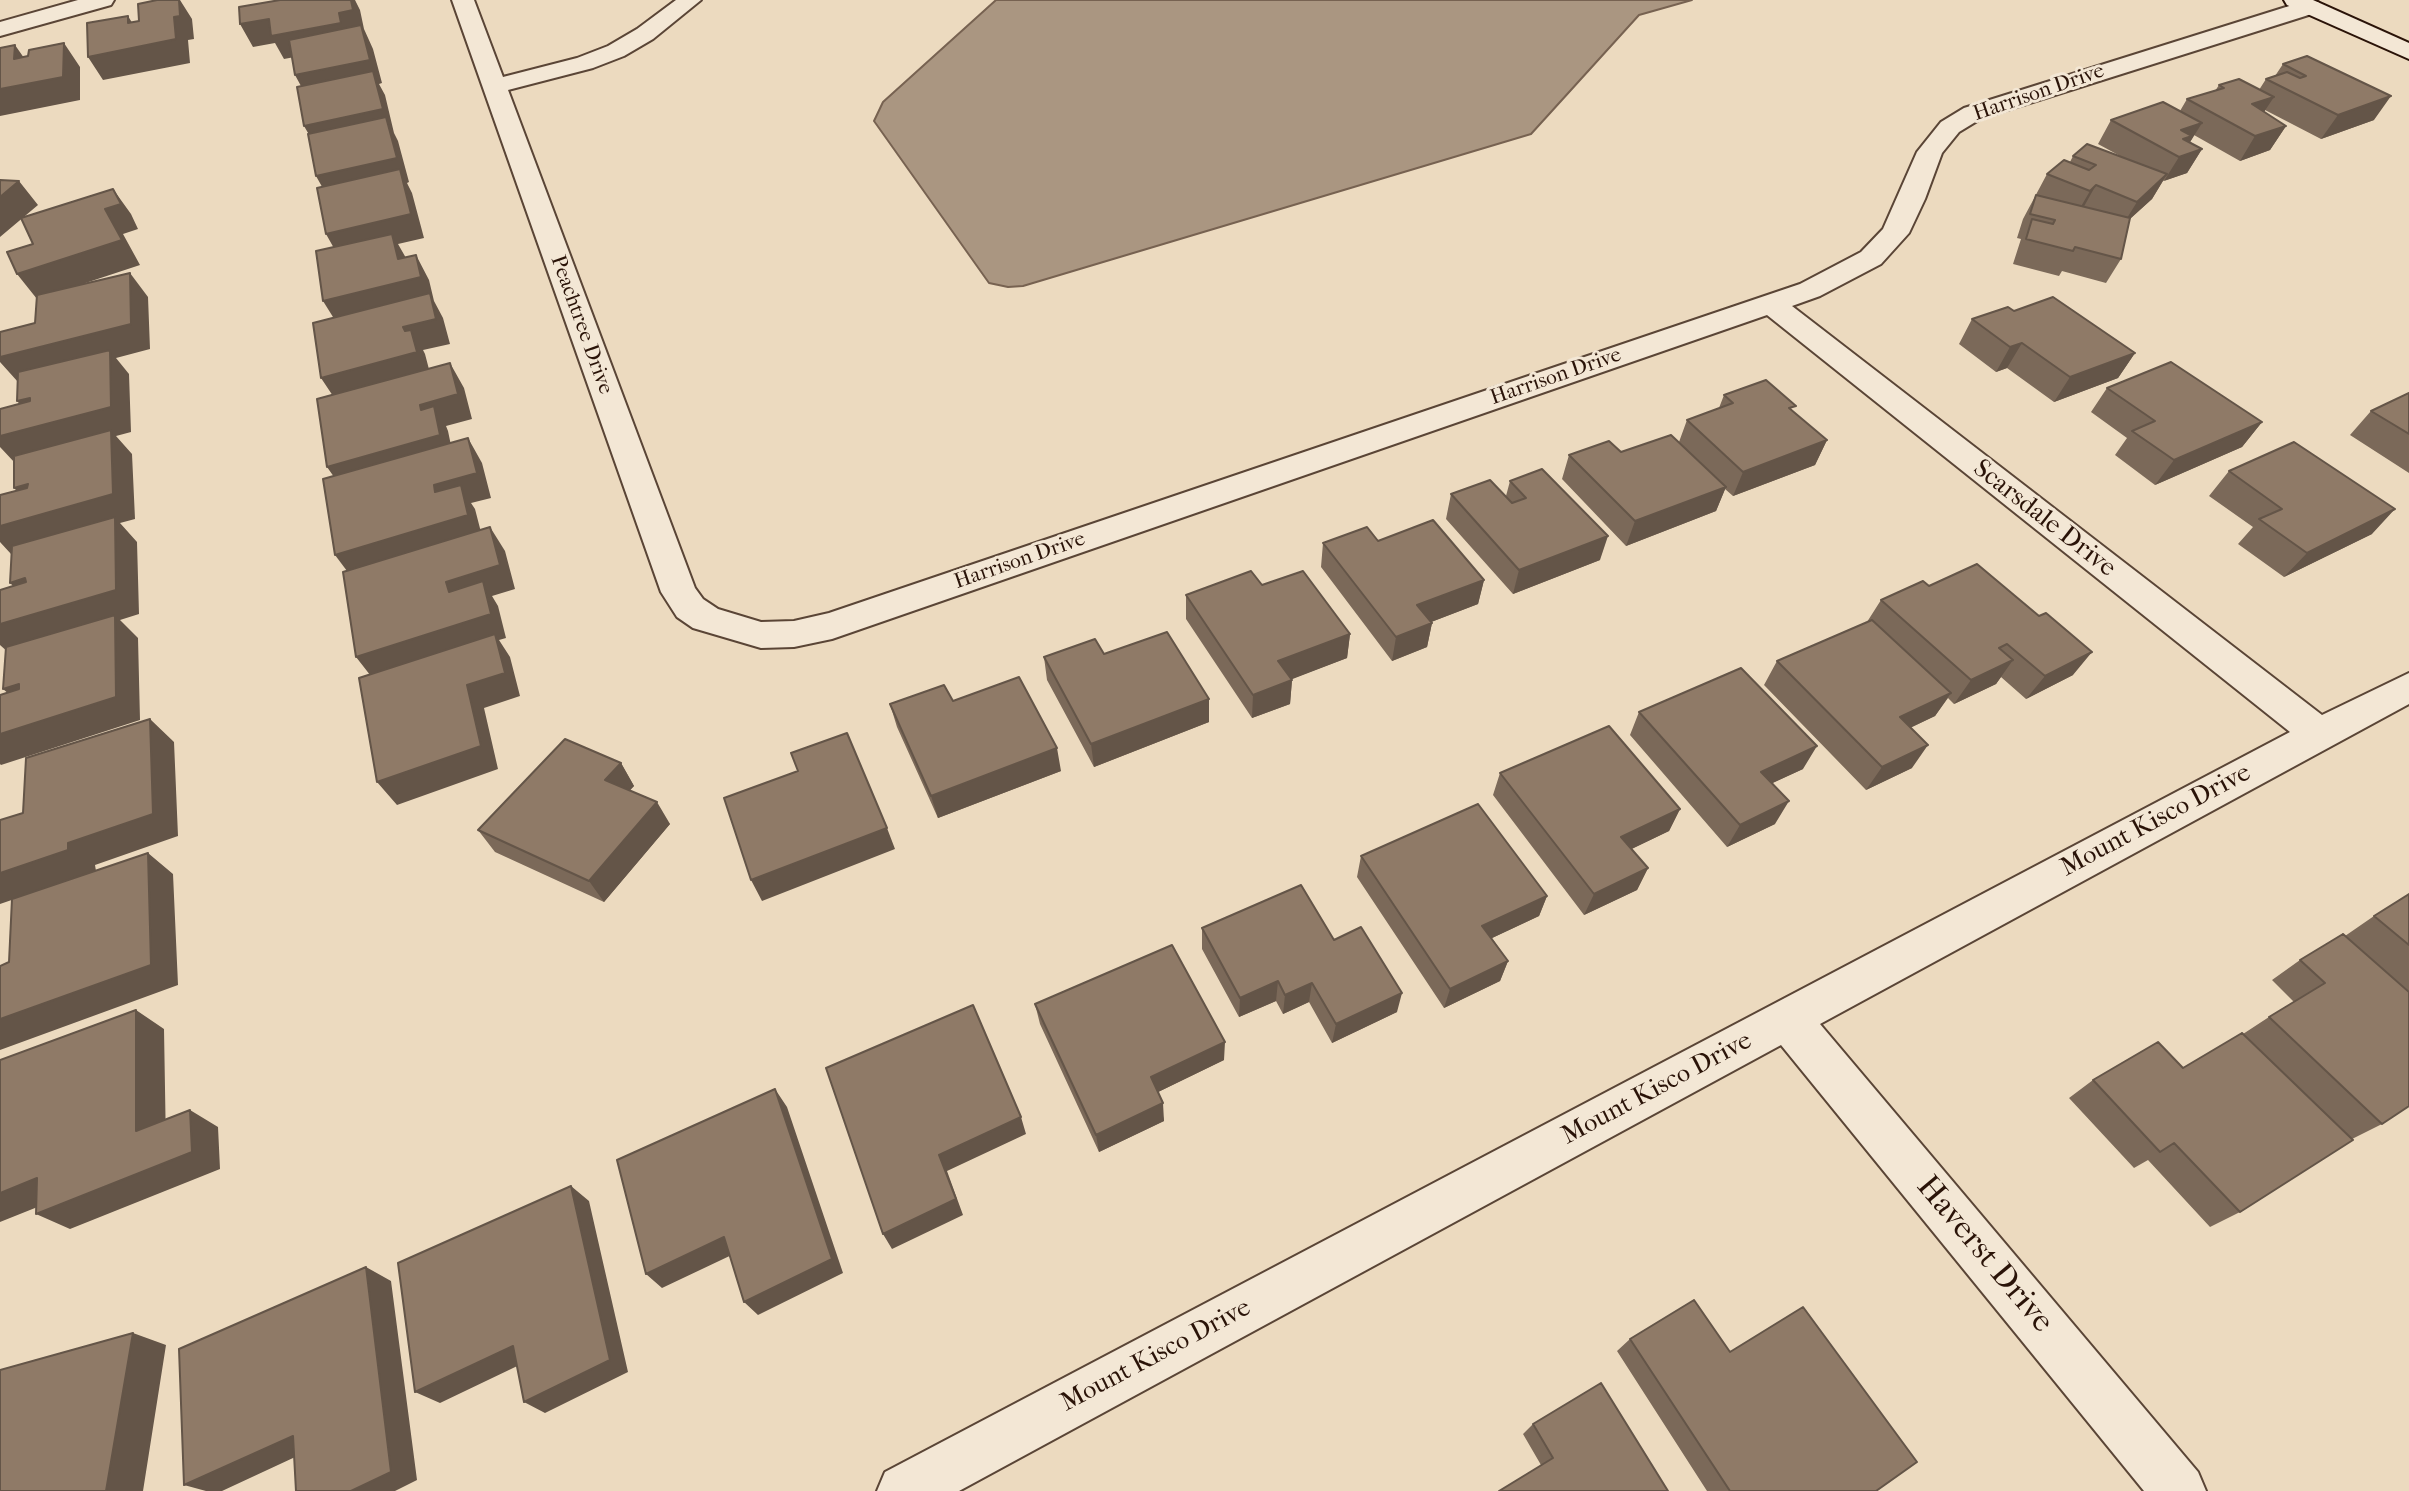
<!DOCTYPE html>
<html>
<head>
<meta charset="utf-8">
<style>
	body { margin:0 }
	canvas { display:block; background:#ecdabf }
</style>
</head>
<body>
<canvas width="2409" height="1491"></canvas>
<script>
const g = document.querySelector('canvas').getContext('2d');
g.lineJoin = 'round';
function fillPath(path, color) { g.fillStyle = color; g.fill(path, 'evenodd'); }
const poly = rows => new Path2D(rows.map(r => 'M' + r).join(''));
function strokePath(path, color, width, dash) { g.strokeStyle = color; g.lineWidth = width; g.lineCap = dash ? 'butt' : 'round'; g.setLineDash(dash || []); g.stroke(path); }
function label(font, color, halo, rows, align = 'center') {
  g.font = font + ' "IM FELL French Canon",serif'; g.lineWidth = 6; g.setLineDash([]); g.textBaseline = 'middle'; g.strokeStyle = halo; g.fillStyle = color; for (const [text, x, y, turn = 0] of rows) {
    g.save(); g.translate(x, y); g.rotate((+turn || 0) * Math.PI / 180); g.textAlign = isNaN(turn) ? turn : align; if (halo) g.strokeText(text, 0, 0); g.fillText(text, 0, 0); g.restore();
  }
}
const water = poly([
	[996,0,1692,0,1639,15,1531,134,1023,286,1008,287,989,283,874,121,883,102,996,0]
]);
const street = poly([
	[78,0,114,0,111,5,0,36,0,22,78,0],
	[452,0,474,0,503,77,577,58,608,46,637,29,676,0,701,0,653,39,624,56,593,68,508,90,695,588,703,599,718,609,761,622,794,621,829,613,1800,284,1861,252,1883,229,1917,152,1941,122,1964,108,2302,2,2318,2,2321,7,2318,12,1982,118,1959,132,1942,153,1925,199,1909,233,1881,264,1820,296,1792,306,2322,715,2409,673,2409,704,1820,1024,2198,1472,2206,1491,2144,1491,1781,1045,959,1491,877,1491,885,1472,2290,732,1767,315,832,639,794,647,761,648,693,628,677,617,661,592,452,0]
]);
const secondary = poly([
	[2284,0,2313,0,2409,43,2409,59,2287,5,2284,0]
]);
const wall = poly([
	[2307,56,2374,120,2321,139,2265,110,2264,112,2286,126,2270,150,2240,161,2194,135,2190,142,2202,149,2187,173,2163,181,2152,199,2130,219,2121,259,2106,283,2062,271,2059,276,2013,264,2021,239,2017,238,2023,219,2047,174,2070,162,2073,156,2122,157,2098,144,2111,120,2180,111,2187,99,2215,91,2219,85,2259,90,2266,79,2275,76,2283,64],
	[2014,311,2135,353,2118,378,2054,402,2007,368,1996,372,1959,344,1972,319],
	[2107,388,2262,422,2242,447,2155,485,2115,455,2127,438,2091,412],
	[2409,393,2409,473,2350,435,2371,411],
	[1724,395,1793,412,1827,440,1815,465,1733,496,1725,489,1716,511,1626,546,1562,479,1569,455,1621,452,1679,442,1687,420,1719,408],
	[2229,471,2372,534,2284,577,2238,544,2253,527,2209,496],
	[1510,481,1600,560,1513,594,1446,519,1451,494,1506,496],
	[1378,541,1484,580,1478,604,1431,622,1432,623,1427,647,1392,661,1321,567,1323,543],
	[1262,585,1350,634,1347,658,1291,679,1292,680,1290,704,1252,718,1186,619,1186,595],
	[1929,586,2073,675,2026,699,2001,677,1996,684,1954,704,1948,698,1935,716,1910,728,1912,768,1866,790,1764,685,1777,661,1867,622,1881,600],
	[1104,654,1209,722,1094,767,1047,680,1044,657],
	[953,701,1061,771,938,818,897,727,890,704],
	[1639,712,1803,769,1772,783,1775,824,1727,847,1630,735],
	[621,763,634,786,630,790,670,824,604,902,495,852,478,830],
	[1500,773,1680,809,1669,831,1631,849,1648,868,1637,890,1584,915,1493,795],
	[1361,856,1547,896,1539,916,1492,938,1508,961,1500,981,1444,1008,1357,877],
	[2409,894,2409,1106,2382,1124,2352,1139,2240,1212,2210,1227,2148,1160,2134,1168,2069,1098,2093,1080,2183,1068,2243,1034,2269,1017,2294,1002,2272,980,2300,960,2345,936,2374,916],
	[1202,928,1334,940,1397,1012,1332,1043,1309,1002,1283,1014,1276,1001,1239,1017,1202,949],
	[1035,1004,1224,1060,1158,1092,1164,1121,1099,1152,1040,1024],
	[1630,1339,1730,1352,1876,1491,1707,1491,1617,1351],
	[1533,1424,1668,1491,1541,1465,1523,1434]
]);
const shadedWall = poly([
	[179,0,180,0,192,19,194,39,188,40,190,63,103,80,88,57,128,23,128,16,142,39,174,17],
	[274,0,355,0,360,10,364,29,373,49,382,83,379,84,385,95,394,133,398,141,409,182,407,183,412,193,424,238,398,244,406,258,416,255,429,280,434,301,443,318,450,344,423,350,425,354,431,377,337,402,321,378,338,325,323,301,340,259,326,234,330,201,316,176,318,150,304,126,308,99,295,75,353,46,284,59,275,43,253,47,240,24,269,19,339,13,282,13],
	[64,43,80,67,80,100,0,116,0,89],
	[15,45,31,68,14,59],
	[2391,96,2374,120,2321,139,2338,115],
	[2274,97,2258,121,2237,128,2252,104],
	[2202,123,2187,147,2202,149,2187,173,2164,181,2179,157,2181,130],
	[2286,126,2270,150,2240,161,2255,136],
	[2167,174,2152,199,2122,226,2137,202],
	[19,181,38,205,0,237,0,197],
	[2096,185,2082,210,2076,215,2090,191],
	[113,189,131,214,138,229,123,234,140,265,37,299,17,274,105,209],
	[130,273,148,297,150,349,116,358,129,374,131,432,116,436,132,454,135,519,120,523,137,542,139,614,120,620,138,638,140,720,1,765,0,764,0,734,116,697,9,653,0,645,0,624,116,590,11,554,0,542,0,526,113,494,15,463,0,447,0,436,39,426,17,401,18,382,0,362,0,357],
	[2022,343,2007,368,1996,372,2010,347],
	[2135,353,2118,378,2054,402,2070,377],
	[450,363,464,388,472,419,446,426,448,431,454,460,344,491,327,467,421,410,420,405],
	[2262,422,2242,447,2155,485,2174,460],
	[468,438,482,463,491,498,471,503,475,509,483,540,353,579,335,555,435,492,434,485],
	[1827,440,1815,465,1733,496,1743,472],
	[28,484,37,512,14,488],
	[1726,487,1716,511,1626,546,1635,521],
	[2395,509,2372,534,2284,577,2307,553],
	[490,527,505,551,515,589,492,596,498,606,506,638,499,640,510,657,520,696,484,708,498,769,397,805,377,782,374,680,356,657,449,592,446,582],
	[1608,536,1600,560,1513,594,1519,570],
	[25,578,35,607,10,583],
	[1484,580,1478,604,1413,629,1417,605],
	[1432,623,1427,647,1392,661,1396,637],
	[1350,634,1347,658,1277,685,1278,661],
	[2092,652,2073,675,2026,699,2045,676],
	[2013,660,1996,684,1954,704,1971,680],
	[1292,680,1290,704,1252,718,1253,695],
	[19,684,30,712,3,689],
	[1951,693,1935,716,1884,740,1900,717],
	[1209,699,1209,722,1094,767,1091,744],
	[150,719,174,742,178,836,95,865,96,871,0,904,0,873,68,843],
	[1928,745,1912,768,1866,790,1882,767],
	[1817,746,1803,769,1749,794,1761,772],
	[1057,748,1061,771,938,818,931,796],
	[621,763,634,786,619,802,605,780],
	[1789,801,1775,824,1727,847,1740,825],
	[657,802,670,824,604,902,589,881],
	[1680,809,1669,831,1611,859,1621,837],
	[887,828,895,849,762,901,751,880],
	[148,853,173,874,178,985,0,1050,0,1019],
	[1648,868,1637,890,1584,915,1594,894],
	[1547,896,1539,916,1475,946,1482,926],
	[1508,961,1500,981,1444,1008,1450,989],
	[1278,981,1276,1001,1239,1017,1240,998],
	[1312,983,1309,1002,1283,1014,1285,995],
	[1402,993,1397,1012,1332,1043,1336,1024],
	[136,1010,164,1029,166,1148,136,1131],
	[1225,1042,1224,1060,1152,1095,1151,1077],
	[775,1089,787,1107,843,1273,758,1315,744,1302],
	[1163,1103,1164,1121,1099,1152,1096,1135],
	[190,1110,218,1127,220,1169,70,1229,36,1214],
	[1021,1117,1026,1134,947,1171,963,1215,892,1249,883,1234,939,1155],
	[37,1178,70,1194,0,1222,0,1193],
	[571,1186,589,1201,628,1372,545,1413,524,1402],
	[724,1237,738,1252,662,1288,646,1274],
	[366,1267,391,1281,417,1480,395,1491,351,1491],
	[133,1333,166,1345,143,1491,106,1491],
	[513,1346,534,1358,440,1403,415,1392],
	[293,1436,321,1445,222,1491,206,1491,184,1485]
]);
const building = poly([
	[157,0,179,0,180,16,174,17,176,39,88,57,87,23,128,16,128,23,139,21,138,4,157,0],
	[280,0,351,0,353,10,339,13,341,23,271,36,269,19,240,24,239,7,280,0],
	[361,25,370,60,295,75,289,40,361,25],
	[64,43,63,77,0,89,0,48,15,45,14,59,28,56,29,50,64,43],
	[2307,56,2391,96,2338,115,2266,79,2287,72,2300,78,2306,76,2283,64,2307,56],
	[373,71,383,109,304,126,297,87,373,71],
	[2239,79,2274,97,2252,104,2286,126,2255,136,2187,99,2224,88,2219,85,2239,79],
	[2163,102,2202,123,2181,130,2192,136,2183,139,2202,149,2179,157,2111,120,2163,102],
	[386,117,397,158,316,176,308,134,386,117],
	[2087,144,2167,174,2137,202,2096,185,2090,191,2047,174,2064,160,2089,170,2096,165,2073,156,2087,144],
	[400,169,411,214,326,234,317,188,400,169],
	[0,180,19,181,0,197,0,180],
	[113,189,121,204,105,209,122,240,17,274,7,252,33,244,21,218,113,189],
	[2036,195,2130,218,2121,259,2075,247,2073,251,2026,239,2032,219,2053,224,2055,220,2030,214,2036,195],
	[392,234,398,259,416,255,421,277,323,301,316,251,392,234],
	[130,273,131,324,0,357,0,332,35,323,37,295,130,273],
	[430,293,436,319,403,327,405,331,411,330,417,352,321,378,313,323,430,293],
	[2053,297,2135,353,2070,377,2022,343,2010,347,1972,319,2008,307,2014,311,2053,297],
	[110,350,111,407,0,436,0,409,30,401,30,398,17,401,18,372,110,350],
	[2171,362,2262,422,2174,460,2132,431,2155,421,2107,388,2171,362],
	[450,363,458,394,420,405,421,410,434,406,440,435,327,467,317,399,450,363],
	[1766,380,1796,406,1789,408,1827,440,1743,472,1687,420,1733,403,1724,395,1766,380],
	[2409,393,2409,434,2371,411,2409,393],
	[111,430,113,494,0,526,0,495,27,488,28,484,14,488,14,456,111,430],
	[1671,435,1726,487,1635,521,1569,455,1609,441,1621,452,1671,435],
	[468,438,477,473,434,485,435,492,461,485,468,515,335,555,323,479,468,438],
	[2294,442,2395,509,2307,553,2259,519,2282,509,2229,471,2294,442],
	[1542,469,1608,536,1519,570,1451,494,1490,480,1512,503,1526,498,1510,481,1542,469],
	[115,517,116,590,0,624,0,590,26,582,25,578,10,583,12,546,115,517],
	[1433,520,1484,580,1417,605,1432,623,1396,637,1323,543,1367,527,1378,541,1433,520],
	[490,527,500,565,446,582,449,592,483,581,491,614,356,657,343,572,490,527],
	[1977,564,2039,616,2046,613,2092,652,2045,676,2007,644,1999,648,2013,660,1971,680,1881,600,1923,581,1929,586,1977,564],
	[1251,571,1262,585,1303,571,1350,634,1278,661,1292,680,1253,695,1186,595,1251,571],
	[115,615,116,697,0,734,0,695,19,689,19,684,3,689,6,647,115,615],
	[1872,620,1951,693,1900,717,1928,745,1882,767,1777,661,1872,620],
	[1167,632,1209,699,1091,744,1044,657,1095,639,1104,654,1167,632],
	[495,634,505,673,467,685,481,746,377,782,359,678,495,634],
	[1741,668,1817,746,1761,772,1789,801,1740,825,1639,712,1741,668],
	[1019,677,1057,748,931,796,890,704,944,685,953,701,1019,677],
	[150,719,153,814,68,843,68,850,0,873,0,820,23,813,26,758,150,719],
	[1609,726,1680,809,1621,837,1648,868,1594,894,1500,773,1609,726],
	[847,733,887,828,751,880,724,798,798,771,791,753,847,733],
	[565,739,621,763,605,780,657,802,589,881,478,830,565,739],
	[1478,804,1547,896,1482,926,1508,961,1450,989,1361,856,1478,804],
	[148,853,151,965,0,1019,0,966,9,962,12,899,148,853],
	[1301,885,1334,940,1361,927,1402,993,1336,1024,1312,983,1285,995,1278,981,1240,998,1202,928,1301,885],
	[2409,894,2409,945,2374,916,2409,894],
	[2343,934,2409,992,2409,1106,2382,1124,2269,1017,2325,983,2300,960,2343,934],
	[1172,945,1225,1042,1151,1077,1163,1103,1096,1135,1035,1004,1172,945],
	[973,1005,1021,1117,939,1155,956,1199,883,1234,826,1068,973,1005],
	[136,1010,136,1131,190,1110,192,1152,36,1214,37,1178,0,1193,0,1060,136,1010],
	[2242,1033,2353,1140,2240,1212,2174,1143,2160,1152,2093,1080,2158,1042,2183,1068,2242,1033],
	[775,1089,832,1259,744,1302,724,1237,646,1274,617,1160,775,1089],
	[571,1186,610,1360,524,1402,513,1346,415,1392,398,1263,571,1186],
	[366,1267,391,1472,351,1491,296,1491,293,1436,184,1485,179,1349,366,1267],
	[1694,1300,1730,1352,1803,1307,1917,1462,1876,1491,1730,1491,1630,1339,1694,1300],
	[133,1333,106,1491,0,1491,0,1370,133,1333],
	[1601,1383,1668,1491,1499,1491,1553,1458,1533,1424,1601,1383]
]);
const farStreetnames = [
	["Harrison Drive",2039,93,-19],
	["Peachtree Drive",581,325,70],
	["Harrison Drive",1556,377,-19],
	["Harrison Drive",1020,561,-19]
];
const streetNames = [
	["Scarsdale Drive",2044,519,38],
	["Mount Kisco Drive",2156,821,-28],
	["Mount Kisco Drive",1657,1089,-28],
	["Mount Kisco Drive",1156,1356,-28]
];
const nearStreetnames = [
	["Haverst Drive",1984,1255,50]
];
fillPath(water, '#aa9681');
strokePath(water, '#776251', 2);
strokePath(street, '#5a4536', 4);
strokePath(secondary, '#2a1308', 4);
fillPath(street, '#f3e7d5');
fillPath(secondary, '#f3e7d5');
fillPath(wall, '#7b6959');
fillPath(shadedWall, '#645548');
fillPath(building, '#8f7a67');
strokePath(building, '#645548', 2);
label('21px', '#2a1308', '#f3e7d5', farStreetnames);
label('26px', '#2a1308', '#f3e7d5', streetNames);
label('32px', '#2a1308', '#f3e7d5', nearStreetnames);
</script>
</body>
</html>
